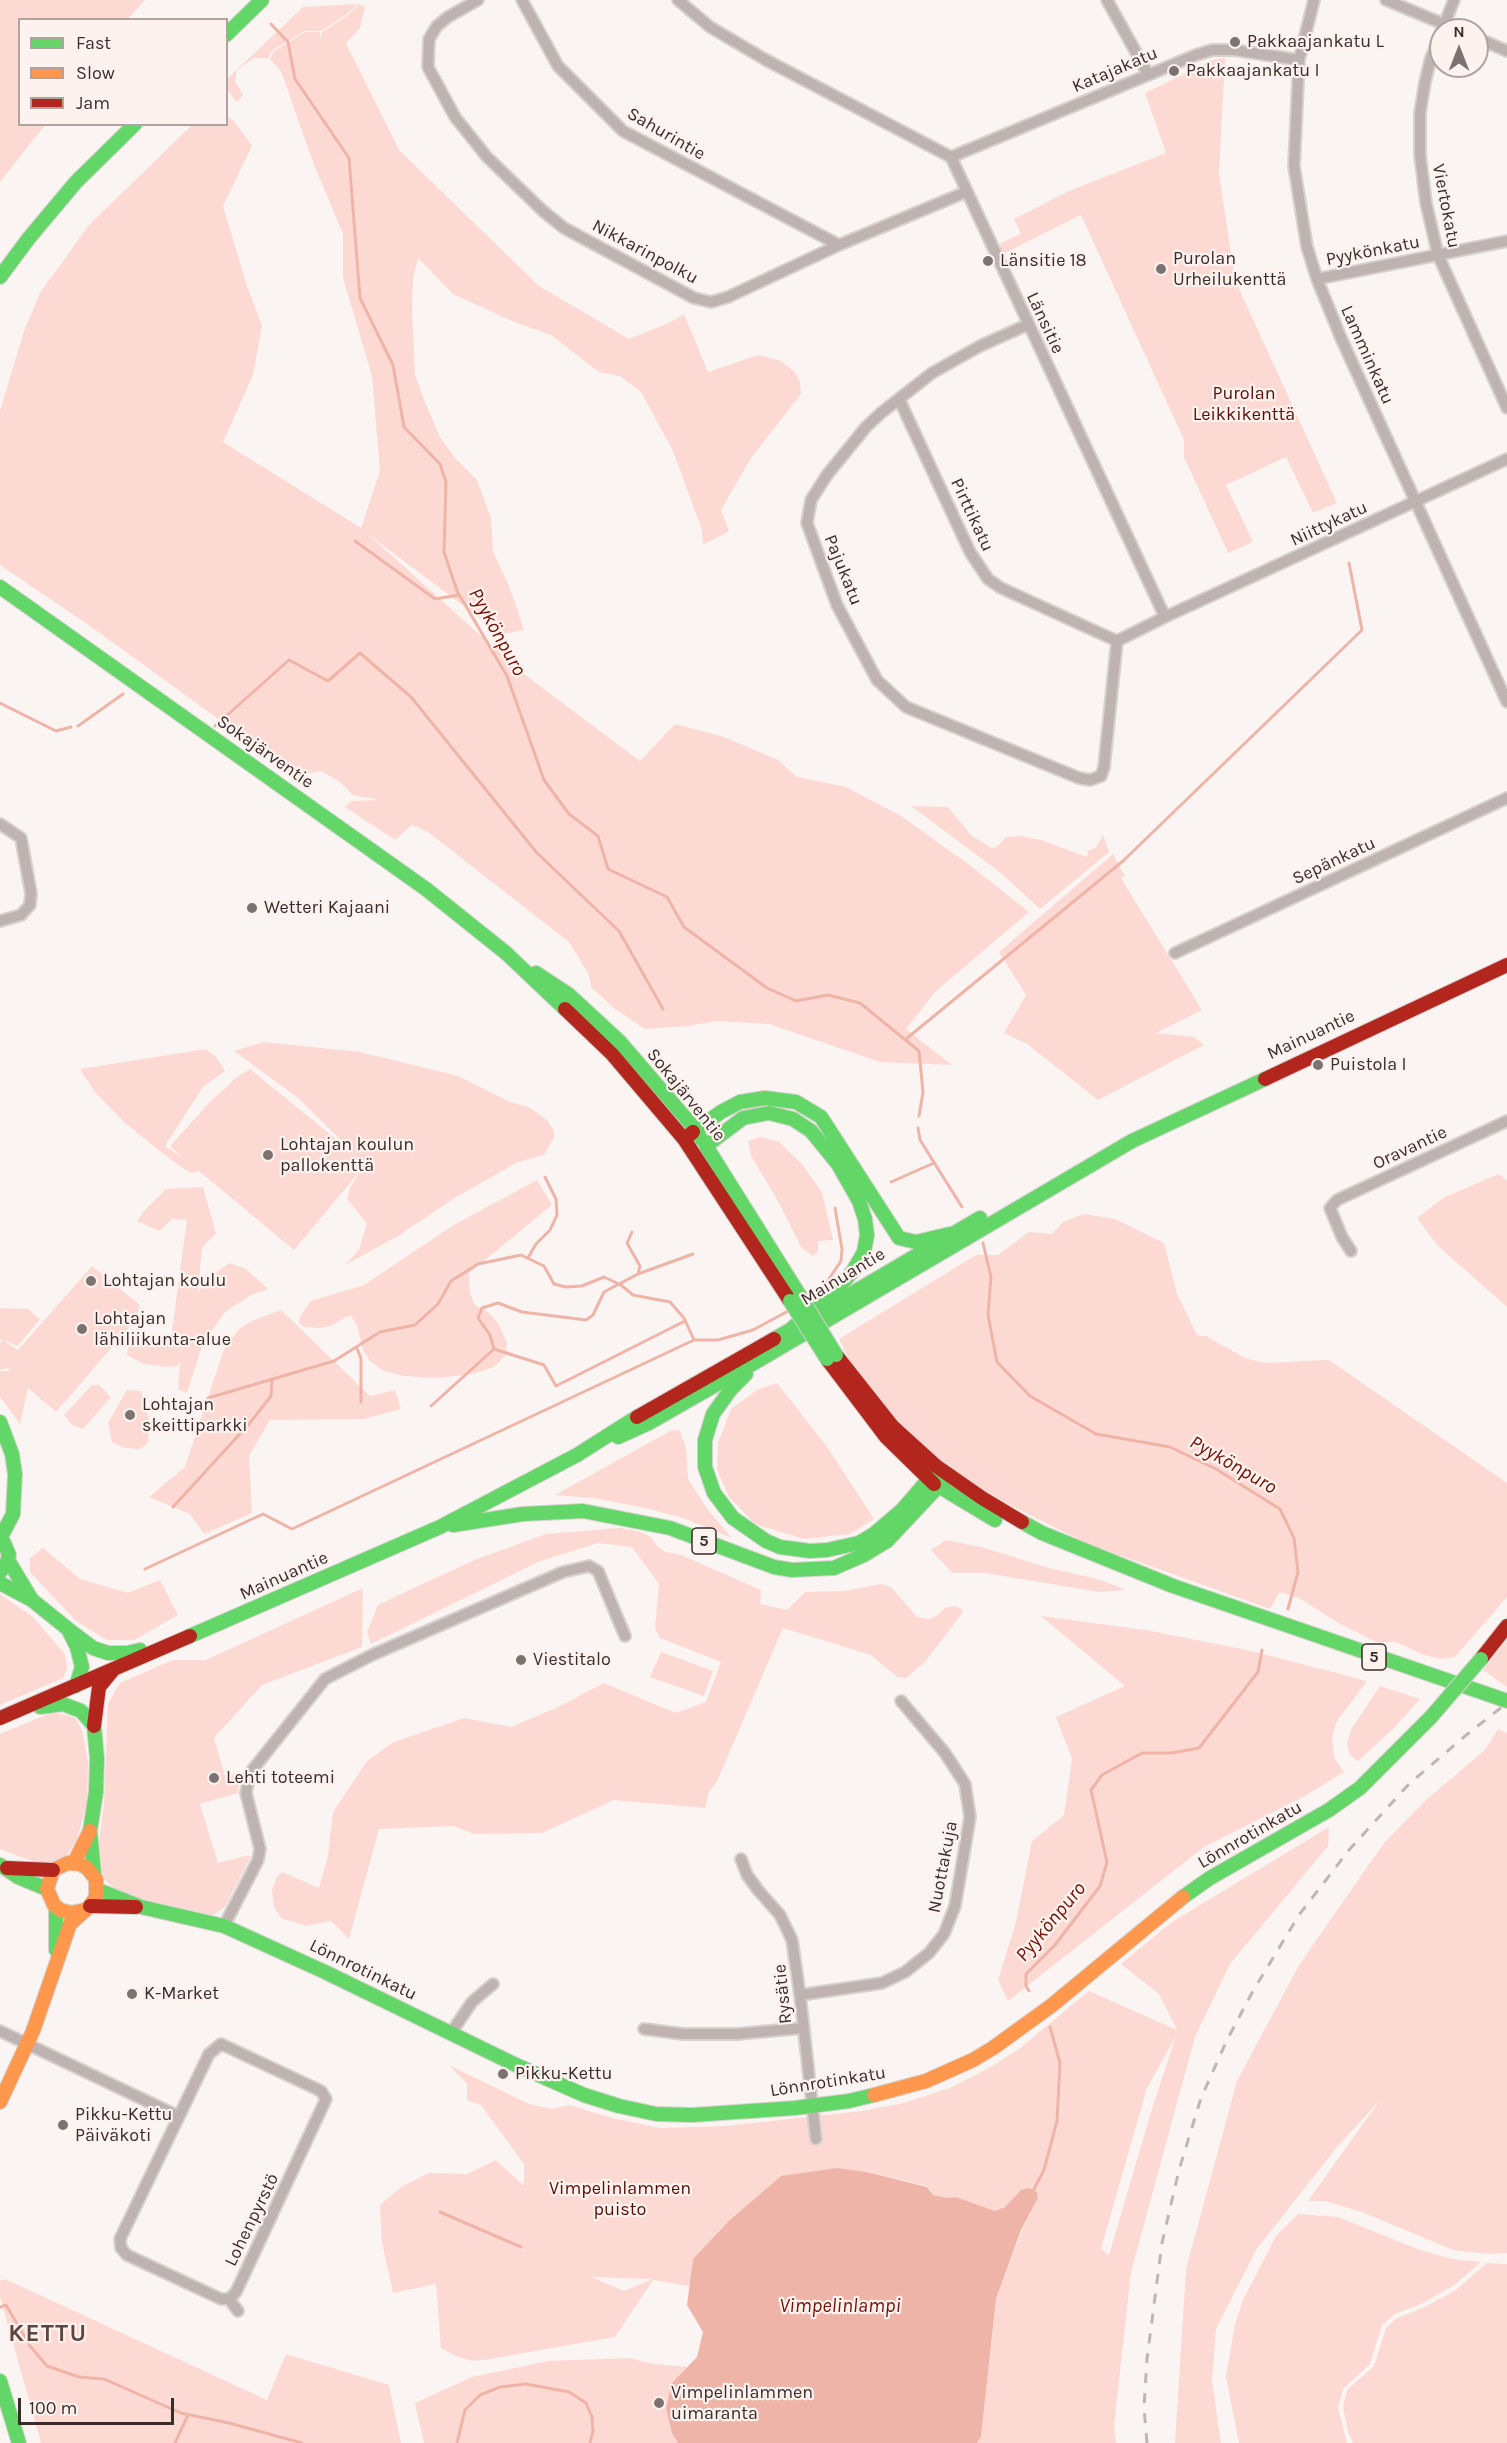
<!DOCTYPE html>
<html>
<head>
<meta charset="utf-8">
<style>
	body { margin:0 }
	#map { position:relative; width:1507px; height:2443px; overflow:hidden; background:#faf4f2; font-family:Karla,sans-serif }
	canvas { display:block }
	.legend { position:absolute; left:18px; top:18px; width:210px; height:108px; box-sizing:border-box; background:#fef2ef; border:2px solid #afa3a1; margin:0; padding:8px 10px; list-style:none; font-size:18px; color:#382d2b }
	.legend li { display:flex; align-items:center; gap:12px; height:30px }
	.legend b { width:30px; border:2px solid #afa3a1 }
	.north { position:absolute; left:1429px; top:18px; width:60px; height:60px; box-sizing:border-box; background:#fef2ef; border:2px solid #afa3a1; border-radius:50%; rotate:0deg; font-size:16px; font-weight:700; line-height:24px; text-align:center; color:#382d2b }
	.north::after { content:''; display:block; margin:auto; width:21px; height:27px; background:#7c7371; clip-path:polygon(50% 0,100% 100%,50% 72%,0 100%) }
	.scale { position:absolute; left:18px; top:2398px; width:156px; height:27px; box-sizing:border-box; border:3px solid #382d2b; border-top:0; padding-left:8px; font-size:18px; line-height:21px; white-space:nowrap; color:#382d2b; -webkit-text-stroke:4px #fef2ef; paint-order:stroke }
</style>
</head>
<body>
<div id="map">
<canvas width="1507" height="2443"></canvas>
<ul class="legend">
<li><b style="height:8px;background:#63d668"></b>Fast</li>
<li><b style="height:8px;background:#ff974d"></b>Slow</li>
<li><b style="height:8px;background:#b3261e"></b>Jam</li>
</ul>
<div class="north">N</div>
<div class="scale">100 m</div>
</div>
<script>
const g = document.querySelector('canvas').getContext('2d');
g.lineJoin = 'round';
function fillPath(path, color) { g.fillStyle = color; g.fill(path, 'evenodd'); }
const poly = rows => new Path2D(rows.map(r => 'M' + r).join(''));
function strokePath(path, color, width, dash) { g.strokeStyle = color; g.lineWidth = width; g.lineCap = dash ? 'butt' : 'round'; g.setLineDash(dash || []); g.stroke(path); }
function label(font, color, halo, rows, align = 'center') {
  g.font = font + ' Karla,sans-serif'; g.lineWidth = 4.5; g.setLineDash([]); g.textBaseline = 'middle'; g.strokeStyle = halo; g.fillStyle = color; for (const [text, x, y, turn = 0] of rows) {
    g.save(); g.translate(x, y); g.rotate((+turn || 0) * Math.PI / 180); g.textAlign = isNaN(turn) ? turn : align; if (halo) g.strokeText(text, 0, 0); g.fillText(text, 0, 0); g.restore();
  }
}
const green = poly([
	[0,0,145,0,128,19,20,20,20,124,45,125,0,182],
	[358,4,346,15,321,31,305,31,273,50,268,58,254,58,237,70,235,81,243,95,237,102,227,90,227,79,303,7],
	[359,4,365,7,360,28,346,43,399,150,539,286,629,339,671,322,684,314,708,372,758,355,781,361,795,372,800,382,801,394,751,458,721,510,729,531,703,545,702,530,673,451,641,392,620,376,599,372,551,335,512,321,453,294,418,258,413,279,412,308,415,374,424,400,440,437,455,458,477,480,491,518,493,552,510,588,524,630,504,634,496,630,369,535,520,671,640,761,675,724,724,737,778,760,797,777,846,787,901,816,967,863,1029,912,936,991,906,1029,952,1065,880,1062,769,1024,717,1021,689,1026,645,1029,615,1009,591,987,589,975,569,942,428,832,412,825,395,840,345,807,351,801,380,800,353,795,340,782,321,771,297,776,90,626,0,565,0,411,24,331,40,293,89,225,192,125,226,124,227,116,235,122,252,146,223,206,246,283,262,326,253,375,223,442,361,528,380,471,372,376,343,278,343,234,314,165,281,71,270,59,274,51,305,32,320,32,320,38,322,32,347,16],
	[1225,58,1219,174,1235,280,1337,503,1313,513,1286,457,1226,485,1253,542,1228,553,1184,457,1184,440,1081,215,1003,254,999,244,1021,234,1014,219,1069,191,1166,153,1145,93,1213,60],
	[911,806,948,807,971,835,991,848,997,847,1006,837,1020,836,1041,840,1087,857,1088,851,1095,848,1103,835,1109,852,1040,909,1001,873],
	[1113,854,1125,876,1121,878,1202,1010,1156,1033,1194,1037,1204,1045,1098,1100,1027,1044,1004,1033,1026,995,999,952],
	[264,1042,360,1052,458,1076,510,1102,529,1107,547,1120,554,1131,554,1137,544,1155,518,1162,453,1199,398,1236,345,1265,359,1250,367,1223,347,1199,350,1188,360,1171,294,1250,199,1171,191,1173,175,1163,125,1123,94,1091,80,1069,206,1049,217,1058,225,1071,203,1087,165,1146,182,1157,170,1146,210,1102,236,1078,250,1069,358,1157,298,1098,234,1051],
	[760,1137,778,1141,801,1163,822,1192,833,1240,818,1241,818,1251,813,1256,801,1247,778,1201,751,1156,748,1141],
	[1499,1174,1507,1181,1507,1307,1438,1246,1417,1218,1443,1198],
	[537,1180,552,1205,469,1273,470,1294,475,1305,488,1312,498,1323,507,1343,506,1355,494,1367,472,1374,435,1378,404,1376,383,1371,370,1361,363,1350,357,1325,351,1316,346,1317,333,1325,321,1328,304,1327,299,1323,300,1316,311,1301,364,1285,452,1226],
	[203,1187,216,1233,202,1248,198,1292,213,1275,229,1263,246,1269,268,1289,251,1295,225,1312,203,1343,187,1393,178,1389,180,1362,177,1366,167,1367,144,1364,127,1355,129,1341,171,1338,187,1220,172,1219,159,1231,137,1221,143,1212,166,1189],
	[1084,1214,1115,1219,1164,1243,1177,1294,1197,1335,1206,1336,1245,1358,1264,1363,1329,1360,1507,1483,1507,1597,1455,1657,1441,1659,1424,1655,1396,1642,1376,1642,1340,1624,1299,1598,1283,1593,1279,1593,1270,1609,1086,1543,988,1494,928,1450,892,1417,853,1367,839,1339,976,1255,998,1255,1029,1232,1052,1234,1063,1222],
	[92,1266,139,1304,137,1318,56,1412,28,1388,20,1424,0,1397,0,1371,11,1371,7,1368,0,1370,0,1343,3,1340,0,1339,0,1308,28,1309,40,1319,18,1346,3,1340,18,1350],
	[281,1310,370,1396,395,1390,401,1409,364,1419,270,1420,249,1456,252,1513,204,1534,190,1514,149,1497,185,1467,224,1349,239,1329,252,1321],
	[777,1383,828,1448,874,1519,850,1534,804,1539,755,1524,729,1497,717,1470,718,1443,731,1409,757,1390],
	[92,1385,99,1385,111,1397,83,1429,72,1425,64,1415],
	[127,1390,141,1391,150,1423,148,1443,140,1449,124,1448,112,1442,108,1423],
	[672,1430,680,1431,686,1448,688,1479,708,1510,732,1538,683,1518,641,1507,593,1498,555,1495],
	[620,1528,641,1532,651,1537,658,1547,666,1552,681,1555,761,1590,760,1604,787,1610,805,1592,844,1591,881,1584,891,1587,917,1617,930,1619,939,1614,945,1608,954,1606,962,1609,963,1612,925,1662,906,1678,897,1677,871,1655,783,1628,717,1781,709,1792,705,1808,614,1800,542,1833,474,1834,454,1826,379,1829,349,1939,331,1921,306,1926,281,1918,274,1907,272,1889,277,1877,282,1872,319,1888,328,1856,333,1812,367,1761,394,1742,464,1718,511,1727,556,1708,604,1683,676,1713,706,1702,721,1662,660,1638,655,1628,659,1584,632,1547,598,1543,538,1562,371,1644,367,1632,378,1605,416,1587,477,1559,546,1534],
	[946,1540,985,1548,1049,1568,1101,1580,1126,1590,1099,1592,985,1573,952,1573,931,1550],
	[43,1548,80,1579,128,1593,160,1580,178,1615,134,1640,107,1640,76,1621,30,1572,30,1558],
	[363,1588,362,1647,262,1685,214,1738,225,1776,239,1774,238,1793,200,1804,218,1863,249,1855,250,1858,225,1907,213,1915,149,1901,116,1890,103,1878,99,1843,104,1804,108,1704,120,1683,173,1660,206,1660],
	[0,1594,33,1617,65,1654,67,1669,63,1678,0,1705],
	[1041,1616,1146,1630,1252,1651,1367,1681,1337,1721,1332,1736,1334,1757,1344,1772,1303,1797,1204,1847,1008,2001,998,1980,1016,1922,1032,1841,1064,1815,1072,1759,1056,1717,1125,1686],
	[1507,1640,1507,1687,1483,1670],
	[661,1652,713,1671,704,1696,650,1677],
	[1380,1686,1420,1699,1394,1728,1358,1761,1349,1754,1347,1742,1352,1728],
	[53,1712,75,1718,82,1730,88,1763,87,1802,77,1840,65,1859,40,1864,0,1849,0,1734],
	[1498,1729,1507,1733,1507,2253,1487,2254,1453,2250,1362,2212,1325,2201,1308,2201,1381,2099,1336,2148,1256,2250,1216,2329,1212,2381,1221,2443,1175,2443,1186,2269,1237,2081,1299,1965,1384,1843,1427,1799,1485,1750],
	[1329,1827,1328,1846,1230,1964,1195,2037,1131,2272,1114,2425,1116,2443,977,2443,981,2437,996,2299,1022,2230,1038,2198,1021,2190,1005,2207,995,2211,956,2197,948,2198,933,2195,927,2186,867,2172,837,2168,693,2259,690,2286,653,2280,615,2337,490,2359,473,2361,456,2356,441,2348,436,2284,393,2293,382,2243,380,2205,401,2187,429,2173,467,2174,496,2160,524,2186,524,2164,481,2105,467,2100,467,2084,449,2065,529,2104,552,2109,569,2105,612,2118,660,2128,725,2126,862,2111,904,2103,952,2087,991,2067,1020,2048,1089,1991,1177,2030,1159,1994,1121,1964,1172,1922],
	[1176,2036,1151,2112,1109,2255,1101,2249,1147,2088],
	[591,2277,651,2279,651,2280,624,2291],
	[1298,2214,1338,2217,1420,2250,1452,2259,1481,2262,1453,2286,1421,2304,1395,2314,1382,2325,1370,2364,1343,2389,1338,2408,1347,2443,1239,2443,1226,2377,1235,2324,1243,2300,1276,2236],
	[1487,2263,1507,2264,1507,2443,1353,2443,1348,2432,1343,2407,1347,2390,1374,2366,1386,2328,1397,2318,1423,2308,1456,2290],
	[5,2279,267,2400,286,2354,389,2385,401,2443,41,2443,0,2297,0,2281],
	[629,2358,654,2364,687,2367,679,2375,678,2443,424,2443,415,2403,472,2377,549,2361]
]);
const water = poly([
	[837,2168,867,2172,927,2187,933,2195,948,2198,956,2197,995,2211,1005,2207,1021,2190,1029,2188,1037,2192,1038,2198,1021,2230,996,2299,981,2437,977,2443,678,2443,672,2433,666,2408,672,2383,697,2357,703,2332,687,2305,693,2259,730,2220,781,2176]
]);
const stream = poly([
	[271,24,288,42,295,79,349,158,360,298,393,365,404,427,440,464,446,482,444,552,457,591,507,676,544,780,569,814,598,836,608,869,667,897,684,927,767,988,796,1001,828,995,860,1003,919,1051,923,1092,919,1116],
	[355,541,435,599,459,595],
	[0,703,56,731,71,727],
	[78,726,123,694],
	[215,726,289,660,328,681,360,653,411,697,537,853,619,931,663,1009],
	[906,1039,1123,861,1362,630,1349,563],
	[918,1128,920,1140,962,1207],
	[891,1182,934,1163],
	[983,1243,991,1277,988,1315,997,1362,1030,1396,1096,1434,1170,1447,1216,1469,1280,1509,1294,1538,1298,1572,1288,1609],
	[528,1258,536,1244,550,1230,557,1215,556,1199,545,1177],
	[638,1274,693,1254],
	[809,1300,818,1295,841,1261,842,1249,835,1208],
	[357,1348,361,1359,361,1402],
	[494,1349,490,1335,478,1318,482,1308,498,1303,522,1312,586,1320,593,1315,604,1292,638,1274,640,1266,627,1243,632,1232],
	[208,1398,334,1361,380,1332,415,1325,438,1304,451,1281,478,1264,521,1255,544,1266,554,1284,566,1287,582,1286,604,1277,621,1285,633,1295,670,1302,684,1318,694,1340],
	[431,1406,494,1349,544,1365,556,1386,685,1321],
	[173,1507,249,1424,271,1396,272,1379],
	[145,1569,263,1514,292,1529,694,1340,718,1340,753,1330,790,1310],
	[1029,1991,1026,1986,1026,1974,1055,1945,1100,1886,1107,1862,1091,1790,1102,1775,1142,1753,1172,1753,1199,1748,1258,1672,1262,1650],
	[1034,2189,1044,2170,1057,2121,1060,2063,1050,2027],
	[440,2212,521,2247],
	[0,2307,6,2305,30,2346,47,2366,79,2377,104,2379,181,2413,229,2423,302,2443],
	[175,2443,188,2415],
	[457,2443,465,2410,480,2395,500,2387,526,2384,569,2392,586,2403,592,2417,593,2431,590,2443]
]);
const street = poly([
	[478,0,448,17,437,26,429,39,428,67,455,117,487,157,543,211,564,228,694,298,711,302,728,297,839,245,966,192],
	[522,0,558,66,623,131,839,245],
	[678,0,710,27,766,60,951,157,1165,617],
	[1107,0,1148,74],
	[1314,0,1299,60,1294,166,1307,247,1317,279,1341,338,1507,702],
	[1386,0,1458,30],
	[1454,0,1431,58,1425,82,1420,113,1420,155,1426,203,1438,255,1507,408],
	[1477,38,1507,51],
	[951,157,1196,55,1212,50,1234,50,1299,60],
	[1317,279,1507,241],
	[1027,325,980,346,932,373,881,413,866,427,827,475,811,500,807,523,837,605,877,680,906,707,1079,778,1090,780,1101,776,1104,767,1117,641,1165,617,1507,459],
	[899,399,970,552,988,579,1001,588,1117,641],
	[0,824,21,838,31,893,30,905,21,915,0,921],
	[1175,953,1507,798],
	[1351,1251,1342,1237,1330,1208,1337,1200,1507,1121],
	[741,1859,747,1875,758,1890,780,1915,792,1940,800,1995,816,2139],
	[224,1926,258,1860,260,1849,246,1793,250,1773,325,1679,372,1655,563,1572,589,1566,598,1571,625,1636],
	[800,1995,882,1983,905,1972,929,1953,944,1934,955,1906,970,1817,965,1784,945,1753,901,1701],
	[644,2029,683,2034,737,2034,803,2028],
	[0,2031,178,2116],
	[451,2033,472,2002,493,1984],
	[221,2044,321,2091,326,2099,236,2292,229,2299,221,2299,127,2255,121,2248,120,2239,209,2054,221,2044],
	[229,2299,238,2311]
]);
const fast = poly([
	[226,35,262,0],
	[0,277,29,238,76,182,135,124],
	[0,587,426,889,506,953,565,1009],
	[536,973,568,994,620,1042,695,1129,701,1139],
	[693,1132,721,1112,740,1102,765,1098,796,1102,821,1117,899,1238,916,1242,950,1234],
	[817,1314,980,1218],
	[774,1339,790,1330,839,1287,853,1271,864,1252,867,1235,865,1219,859,1201,838,1164,811,1131,793,1119,769,1113,743,1118,706,1146,800,1296],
	[746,1374,731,1389,713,1414,705,1440,705,1467,714,1493,733,1518,766,1541,780,1547,810,1551,827,1550,859,1543,874,1534,902,1510,928,1480,936,1466],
	[0,1422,12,1454,15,1474,13,1514,0,1539],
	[618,1437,649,1423,761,1359,1132,1141,1265,1079],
	[940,1487,995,1520],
	[1022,1522,1042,1533,1173,1586,1507,1701],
	[453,1525,523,1514,583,1511,670,1528,774,1567,792,1570,834,1568,864,1555,887,1541,949,1475],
	[0,1540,4,1543,9,1555,6,1565,0,1572],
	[8,1560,32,1600],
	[0,1583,32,1600,68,1629],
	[68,1629,93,1648,108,1653,127,1653,140,1650],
	[69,1631,77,1647,82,1667,76,1686],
	[190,1636,440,1527,577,1455,637,1417],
	[40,1707,63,1704,81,1711,94,1726],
	[94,1726,97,1758,96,1792,90,1831,94,1873],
	[0,1865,18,1877,47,1889],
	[98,1890,141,1907,224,1926,325,1972,516,2065,584,2095,619,2106,656,2114,692,2115,795,2108,849,2101,874,2095],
	[1183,1897,1210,1878,1329,1810,1360,1788,1431,1717],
	[56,1907,56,1950],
	[0,2381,19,2443]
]);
const slow = poly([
	[74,1863,90,1831],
	[874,2095,926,2081,973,2060,993,2048,1051,2006,1183,1897],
	[0,2102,33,2031,70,1924,90,1906,96,1897,96,1879,87,1868,80,1864,68,1863,53,1870,47,1889,54,1905,60,1910,71,1913,85,1910]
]);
const jam = poly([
	[565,1009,612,1054,684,1139],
	[1265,1079,1507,965],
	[693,1132,684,1139,790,1301],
	[836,1355,893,1427,936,1466,982,1498,1022,1522],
	[827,1359,886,1437,934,1484],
	[637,1417,774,1339],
	[1481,1659,1507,1626],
	[0,1718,190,1636],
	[94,1726,99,1687,113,1670],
	[7,1868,53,1870],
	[90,1906,136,1907]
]);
const rail = poly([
	[1147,2443,1144,2407,1147,2359,1162,2243,1179,2170,1201,2098,1227,2040,1253,1991,1299,1915,1349,1850,1409,1784,1465,1736,1507,1703]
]);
const fastBridge = poly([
	[800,1296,836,1355],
	[790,1301,827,1359],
	[1431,1717,1481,1659]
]);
const markers = [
	[1235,42,6,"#7c7371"],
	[1174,71,6,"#7c7371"],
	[988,261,6,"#7c7371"],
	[1161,269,6,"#7c7371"],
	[252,908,6,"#7c7371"],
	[1318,1065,6,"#7c7371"],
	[268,1155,6,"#7c7371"],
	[91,1281,6,"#7c7371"],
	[82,1329,6,"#7c7371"],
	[130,1415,6,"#7c7371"],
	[521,1660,6,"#7c7371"],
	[214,1778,6,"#7c7371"],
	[132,1994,6,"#7c7371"],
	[503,2074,6,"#7c7371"],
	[63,2125,6,"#7c7371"],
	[659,2403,6,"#7c7371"]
];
const shields = [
	[704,1541,24],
	[1374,1657,24]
];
const shieldNames = [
	["5",704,1541],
	["5",1374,1657]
];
const poiNames = [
	["Pakkaajankatu L",1247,42],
	["Pakkaajankatu I",1186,71],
	["Purolan",1173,259],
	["Urheilukenttä",1173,280],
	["Länsitie 18",1000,261],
	["Wetteri Kajaani",264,908],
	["Puistola I",1330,1065],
	["Lohtajan koulun",280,1145],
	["pallokenttä",280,1166],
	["Lohtajan koulu",103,1281],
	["Lohtajan",94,1319],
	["lähiliikunta-alue",94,1340],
	["Lohtajan",142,1405],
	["skeittiparkki",142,1426],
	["Viestitalo",533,1660],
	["Lehti toteemi",226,1778],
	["K-Market",144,1994],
	["Pikku-Kettu",515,2074],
	["Pikku-Kettu",75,2115],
	["Päiväkoti",75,2136],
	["Vimpelinlammen",671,2393],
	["uimaranta",671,2414]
];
const streetNames = [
	["Katajakatu",1115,70,-23],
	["Sahurintie",666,134,30],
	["Viertokatu",1446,206,79],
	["Pyykönkatu",1373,251,-11],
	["Nikkarinpolku",645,252,28],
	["Länsitie",1045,323,65],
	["Lamminkatu",1367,355,66],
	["Pirttikatu",972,515,65],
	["Niittykatu",1329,524,-25],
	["Pajukatu",843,570,68],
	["Sokajärventie",265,752,35],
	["Sepänkatu",1334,861,-25],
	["Mainuantie",1311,1035,-25],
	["Sokajärventie",686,1095,51],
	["Oravantie",1410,1148,-25],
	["Mainuantie",843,1277,-31],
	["Mainuantie",284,1576,-24],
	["Lönnrotinkatu",1250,1835,-30],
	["Nuottakuja",943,1867,-79],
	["Lönnrotinkatu",363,1970,26],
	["Rysätie",783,1994,-96],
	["Lönnrotinkatu",828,2082,-9],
	["Lohenpyrstö",252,2220,-64]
];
const parkNames = [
	["Purolan",1244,394],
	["Leikkikenttä",1244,415],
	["Vimpelinlammen",620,2189],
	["puisto",620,2210]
];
const waterNames = [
	["Pyykönpuro",497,632,61],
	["Pyykönpuro",1233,1465,30],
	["Pyykönpuro",1051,1922,-50],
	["Vimpelinlampi",840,2306]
];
const districtNames = [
	["KETTU",48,2334]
];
fillPath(green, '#fcdad3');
fillPath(water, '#efb4a8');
strokePath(stream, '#efb4a8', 3);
strokePath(street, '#d6d1cf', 14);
strokePath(fast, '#d6d1cf', 16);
strokePath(slow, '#d6d1cf', 16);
strokePath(jam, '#d6d1cf', 16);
strokePath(street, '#bfb3b1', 10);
strokePath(fast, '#63d668', 14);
strokePath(slow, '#ff974d', 14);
strokePath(jam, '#b3261e', 14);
strokePath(rail, '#beb5b4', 3, [10, 10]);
strokePath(fastBridge, '#d6d1cf', 16, []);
strokePath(fastBridge, '#63d668', 14);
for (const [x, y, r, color] of markers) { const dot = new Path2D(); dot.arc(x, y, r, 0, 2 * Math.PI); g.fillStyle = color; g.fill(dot); strokePath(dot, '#fef2ef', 2); }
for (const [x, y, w] of shields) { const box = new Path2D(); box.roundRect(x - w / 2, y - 13, w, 26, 4.5); g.fillStyle = '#fef2ef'; g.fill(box); strokePath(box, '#382d2b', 1.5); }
label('bold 16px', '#382d2b', null, shieldNames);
label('18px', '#382d2b', '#fef2ef', poiNames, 'left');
label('18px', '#382d2b', '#fef2ef', streetNames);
label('18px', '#560e05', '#fef2ef', parkNames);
label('italic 20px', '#711004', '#fef2ef', waterNames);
g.letterSpacing = '1.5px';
label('bold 24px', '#5d4541', '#fef2ef', districtNames);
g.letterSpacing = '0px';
</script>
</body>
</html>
